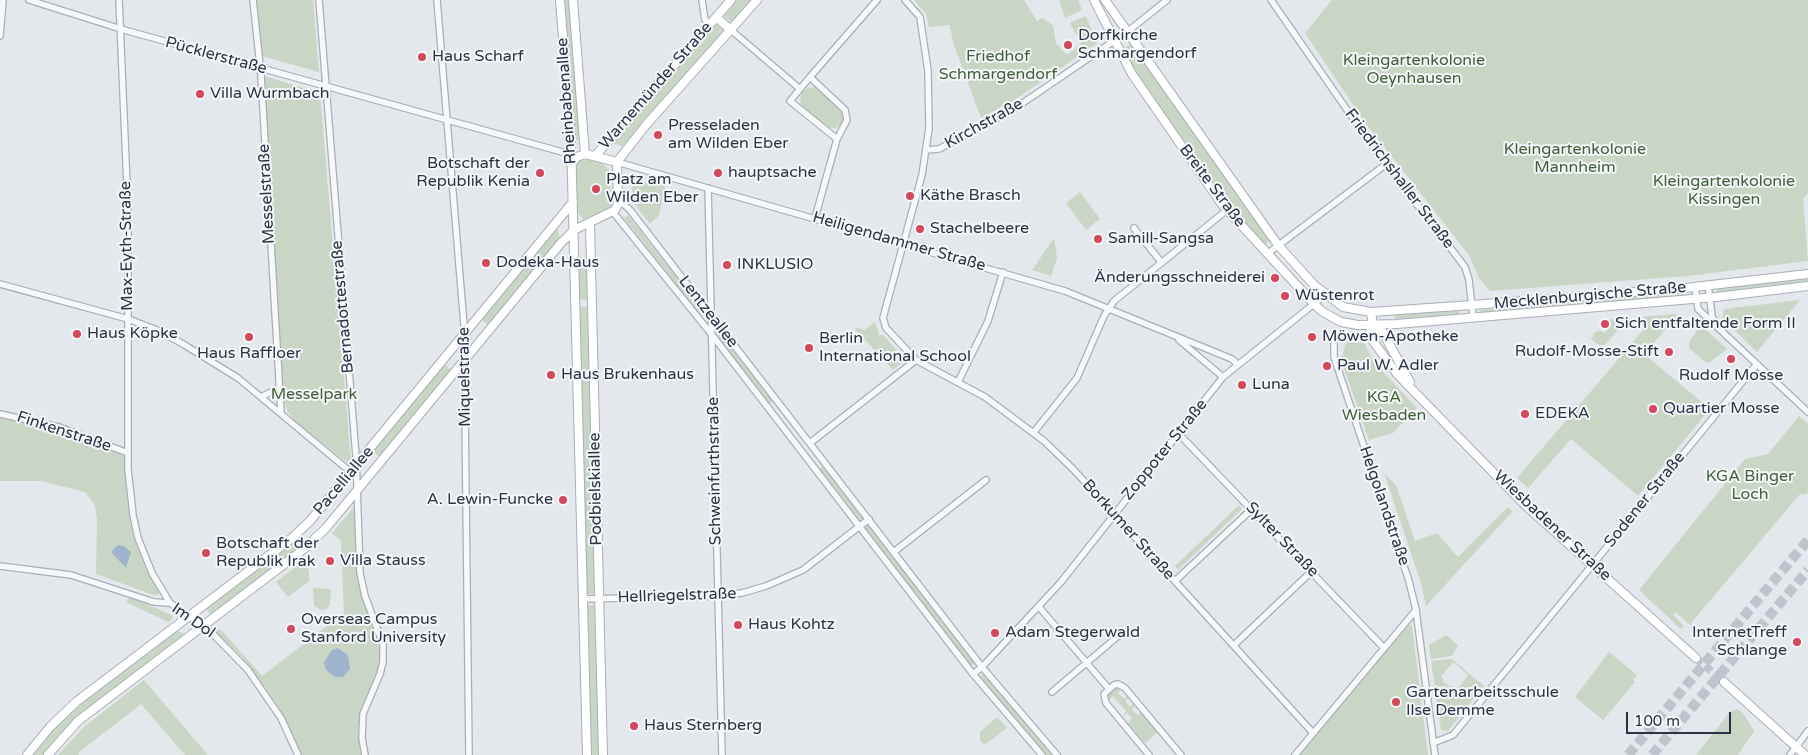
<!DOCTYPE html>
<html>
<head>
<meta charset="utf-8">
<style>
	body { margin:0 }
	#map { position:relative; width:1808px; height:755px; overflow:hidden; background:#e4e7ec; font-family:"Varela Round",sans-serif }
	canvas { display:block }
	.scale { position:absolute; left:1626px; top:712px; width:105px; height:22px; box-sizing:border-box; border:2px solid #2b3445; border-top:0; padding-left:6px; font-size:15px; line-height:18px; white-space:nowrap; color:#2b3445; -webkit-text-stroke:4px #f4f6f9; paint-order:stroke }
</style>
</head>
<body>
<div id="map">
<canvas width="1808" height="755"></canvas>
<div class="scale">100 m</div>
</div>
<script>
const g = document.querySelector('canvas').getContext('2d');
g.lineJoin = 'round';
function fillPath(path, color) { g.fillStyle = color; g.fill(path, 'evenodd'); }
const poly = rows => new Path2D(rows.map(r => 'M' + r).join(''));
function strokePath(path, color, width, dash) { g.strokeStyle = color; g.lineWidth = width; g.lineCap = dash ? 'butt' : 'round'; g.setLineDash(dash || []); g.stroke(path); }
function label(font, color, halo, rows, align = 'center') {
  g.font = font + ' "Varela Round",sans-serif'; g.lineWidth = 4; g.setLineDash([]); g.textBaseline = 'middle'; g.strokeStyle = halo; g.fillStyle = color; for (const [text, x, y, turn = 0] of rows) {
    g.save(); g.translate(x, y); g.rotate((+turn || 0) * Math.PI / 180); g.textAlign = isNaN(turn) ? turn : align; if (halo) g.strokeText(text, 0, 0); g.fillText(text, 0, 0); g.restore();
  }
}
const green = poly([
	[257,0,313,0,319,72,262,56],
	[563,0,570,0,580,140,574,140],
	[735,0,753,0,732,23,723,15],
	[914,0,1024,0,1037,21,1042,18,1053,25,1056,43,1067,55,1081,44,1070,23,1086,16,1097,43,1019,97,981,118,953,42,950,25,929,27,926,14],
	[1059,0,1078,0,1082,10,1065,18],
	[1332,0,1808,0,1808,193,1803,199,1808,261,1688,276,1490,291,1479,278,1469,255,1364,121,1305,33],
	[715,23,724,31,623,146,610,143],
	[1130,44,1270,241,1265,245,1222,197,1142,84,1123,49],
	[264,76,320,93,351,461,349,464,295,421,288,412,283,400],
	[815,87,843,110,844,120,837,128,825,128,801,105,800,98,802,92,808,88],
	[590,159,602,163,609,170,612,204,610,209,583,219,577,212,575,167,578,161],
	[638,181,665,185,659,215,650,224,633,202,632,188],
	[1080,192,1100,219,1086,230,1066,203],
	[628,215,703,311,703,312,699,314,624,218],
	[557,228,560,238,488,325,481,319],
	[1054,238,1057,258,1051,276,1032,270],
	[578,257,587,257,588,300,579,299],
	[1808,278,1808,281,1717,292,1717,288],
	[1683,292,1683,296,1590,304,1480,313,1479,310],
	[1800,300,1757,352,1722,318,1724,309],
	[580,307,587,307,595,594,587,594],
	[1459,310,1459,314,1395,319,1393,315],
	[1673,314,1678,315,1644,354,1710,409,1638,496,1571,439,1528,488,1517,478,1644,329,1643,317],
	[1628,318,1605,345,1599,345,1591,339,1595,332,1601,331,1605,333,1607,330,1601,325,1602,320],
	[875,322,879,335,883,335,903,357,903,362,893,370,853,327,864,330],
	[1701,325,1727,349,1709,363,1705,362,1689,348,1689,342],
	[718,332,773,401,769,404,715,335],
	[1349,339,1365,344,1373,361,1417,408,1393,433,1369,440,1341,360,1346,343],
	[445,364,451,370,380,457,373,452],
	[0,416,49,427,77,437,122,455,126,460,126,490,132,531,145,567,160,592,156,596,96,574,97,519,95,505,85,492,41,481,0,481],
	[1799,416,1808,424,1808,492,1806,494,1800,494,1692,622,1691,626,1676,612,1673,615,1684,626,1681,629,1639,590,1745,459,1768,454],
	[822,466,863,516,862,519,860,520,820,469],
	[1384,473,1396,485,1415,541,1437,533,1458,557,1508,507,1513,511,1426,606,1421,583],
	[356,505,357,574,363,599,378,636,381,650,377,673,360,715,358,731,362,755,302,755,280,709,262,683,240,655,213,630,217,628,223,632,262,676,344,613,341,541,332,533],
	[1239,505,1242,509,1178,570,1175,566],
	[869,524,922,592,974,662,974,665,970,665,865,528],
	[293,542,299,548,211,616,206,608],
	[302,562,309,570,309,581,288,597,276,582],
	[313,588,331,589,330,604,327,609,321,610,314,606],
	[129,596,171,615,173,617,171,621,168,622,126,602],
	[587,605,595,605,599,755,591,755],
	[1407,623,1412,626,1428,755,1300,755],
	[177,630,185,635,71,724,43,755,31,755,68,714],
	[1446,635,1458,645,1452,656,1431,659,1429,645],
	[1609,652,1637,675,1633,680,1635,682,1603,720,1575,697],
	[1452,659,1484,686,1448,731,1441,730,1435,689,1452,686,1457,690,1468,675,1453,662,1441,677,1444,680,1443,682,1449,686,1435,687,1431,661],
	[982,674,985,675,1052,755,1045,755,980,677],
	[144,680,208,755,185,755,141,704,78,753,79,755,58,755,84,727],
	[1116,688,1122,689,1118,693,1124,699,1128,696,1129,697,1125,701,1130,707,1134,703,1135,705,1132,709,1137,715,1141,712,1158,732,1145,743,1128,723,1132,718,1127,713,1123,717,1126,711,1113,696,1109,700,1108,695],
	[1737,709,1743,713,1754,731,1738,755,1696,755,1729,713],
	[997,717,1007,728,984,745,980,740,980,732]
]);
const water = poly([
	[118,545,125,547,131,552,126,568,111,552],
	[338,648,348,655,350,669,343,677,335,677,326,670,324,662,332,650]
]);
const secondaryTunnel = poly([
	[1696,658,1724,682]
]);
const highwayTunnel = poly([
	[1628,755,1808,540],
	[1652,755,1808,570]
]);
const street = poly([
	[29,0,121,29,573,155],
	[119,0,128,209,128,469,133,515,138,538,152,573,170,603,210,631,248,670,281,718,298,755],
	[253,0,261,75,281,413],
	[319,0,356,456,360,573,365,596,383,644,383,662,380,674,363,714,362,738,365,755],
	[437,0,464,325,469,755],
	[702,0,705,20,709,24],
	[1271,0,1370,143,1465,267,1469,280,1473,317],
	[731,30,800,89],
	[0,36,3,0],
	[810,77,845,110,847,120,837,139,790,101,810,77],
	[810,77,877,0],
	[926,150,939,149,1011,111,1127,32,1167,0],
	[617,162,1065,291,1232,359,1238,365],
	[708,188,722,755],
	[618,199,630,210,982,667,1057,755],
	[613,212,712,335,973,674,1042,755],
	[815,218,837,139],
	[1134,228,1161,262],
	[1267,254,1385,165],
	[0,284,128,319,157,330,183,344,238,378,353,474],
	[1708,285,1712,316,1715,323],
	[1695,287,1698,309,1808,412],
	[1179,340,1223,377],
	[1334,344,1334,357,1409,581,1416,610,1435,755],
	[916,360,985,397,1044,441,1073,469,1313,733],
	[958,382,988,321,1003,272],
	[261,397,279,388],
	[0,414,59,427,128,453],
	[1034,432,1077,378,1104,316,1114,301,1227,210],
	[1179,434,1384,648],
	[810,443,916,360,886,328,883,318,922,175,929,128,928,71,920,17,905,0],
	[895,551,986,480],
	[0,566,71,575,154,602,170,603],
	[1175,581,1252,509],
	[583,599,717,596,742,593,766,586,803,570,869,519],
	[1039,607,1109,689],
	[1234,645,1312,571],
	[973,674,982,667,1061,582,1223,377,1325,295],
	[1052,692,1123,632],
	[1433,743,1453,735,1757,364],
	[1149,755,1106,703,1104,694,1114,685,1118,684,1125,688,1181,755],
	[1295,755,1416,610],
	[1790,755,1808,731]
]);
const secondary = poly([
	[560,0,571,139,587,755],
	[573,0,585,154],
	[1094,0,1132,74,1221,203,1314,304,1323,312,1341,322,1358,325,1397,324,1716,297,1808,286],
	[1105,0,1278,245,1314,285,1343,307,1371,312,1472,305,1685,288,1808,274],
	[716,17,731,30],
	[596,155,731,0],
	[617,162,646,125,757,0],
	[571,164,577,157,585,154,617,162],
	[590,223,603,755],
	[1371,312,1373,326,1370,332,1373,341,1397,374,1524,504,1696,658],
	[1373,326,1382,331,1410,382],
	[1724,682,1805,755],
	[27,755,50,727,76,702,292,538,310,521,573,202],
	[48,755,78,721,304,549,326,528,561,243,574,230,615,210,618,204,617,162]
]);
const markers = [
	[1068,45,5,"#d1495b"],
	[422,57,5,"#d1495b"],
	[200,94,5,"#d1495b"],
	[658,135,5,"#d1495b"],
	[540,173,5,"#d1495b"],
	[718,173,5,"#d1495b"],
	[596,189,5,"#d1495b"],
	[910,196,5,"#d1495b"],
	[920,229,5,"#d1495b"],
	[1098,239,5,"#d1495b"],
	[486,263,5,"#d1495b"],
	[727,265,5,"#d1495b"],
	[1275,278,5,"#d1495b"],
	[1285,296,5,"#d1495b"],
	[1605,324,5,"#d1495b"],
	[77,334,5,"#d1495b"],
	[249,337,5,"#d1495b"],
	[1312,337,5,"#d1495b"],
	[809,348,5,"#d1495b"],
	[1669,352,5,"#d1495b"],
	[1731,359,5,"#d1495b"],
	[1327,366,5,"#d1495b"],
	[551,375,5,"#d1495b"],
	[1242,385,5,"#d1495b"],
	[1653,409,5,"#d1495b"],
	[1525,414,5,"#d1495b"],
	[563,500,5,"#d1495b"],
	[206,553,5,"#d1495b"],
	[330,561,5,"#d1495b"],
	[738,625,5,"#d1495b"],
	[291,629,5,"#d1495b"],
	[995,633,5,"#d1495b"],
	[1797,642,5,"#d1495b"],
	[1396,702,5,"#d1495b"],
	[634,726,5,"#d1495b"]
];
const poiNames = [
	["Dorfkirche",1078,36],
	["Schmargendorf",1078,54],
	["Haus Scharf",432,57],
	["Villa Wurmbach",210,94],
	["Presseladen",668,126],
	["am Wilden Eber",668,144],
	["Botschaft der",530,164,"right"],
	["Republik Kenia",530,182,"right"],
	["hauptsache",728,173],
	["Platz am",606,180],
	["Wilden Eber",606,198],
	["Käthe Brasch",920,196],
	["Stachelbeere",930,229],
	["Samill-Sangsa",1108,239],
	["Dodeka-Haus",496,263],
	["INKLUSIO",737,265],
	["Änderungsschneiderei",1265,278,"right"],
	["Wüstenrot",1295,296],
	["Sich entfaltende Form II",1615,324],
	["Haus Köpke",87,334],
	["Möwen-Apotheke",1322,337],
	["Berlin",819,339],
	["International School",819,357],
	["Rudolf-Mosse-Stift",1659,352,"right"],
	["Haus Raffloer",249,354,"center"],
	["Paul W. Adler",1337,366],
	["Haus Brukenhaus",561,375],
	["Rudolf Mosse",1731,376,"center"],
	["Luna",1252,385],
	["Quartier Mosse",1663,409],
	["EDEKA",1535,414],
	["A. Lewin-Funcke",553,500,"right"],
	["Botschaft der",216,544],
	["Republik Irak",216,562],
	["Villa Stauss",340,561],
	["Overseas Campus",301,620],
	["Stanford University",301,638],
	["Haus Kohtz",748,625],
	["Adam Stegerwald",1005,633],
	["InternetTreff",1787,633,"right"],
	["Schlange",1787,651,"right"],
	["Gartenarbeitsschule",1406,693],
	["Ilse Demme",1406,711],
	["Haus Sternberg",644,726]
];
const streetNames = [
	["Pücklerstraße",216,56,15],
	["Warnemünder Straße",656,86,-49],
	["Rheinbabenallee",567,101,-94],
	["Kirchstraße",984,124,-29],
	["Friedrichshaller Straße",1399,179,53],
	["Breite Straße",1212,186,53],
	["Messelstraße",267,194,-93],
	["Heiligendammer Straße",899,242,16],
	["Max-Eyth-Straße",127,246,-91],
	["Mecklenburgische Straße",1590,296,-5],
	["Bernadottestraße",343,307,-95],
	["Lentzeallee",708,312,52],
	["Miquelstraße",465,377,-91],
	["Finkenstraße",64,432,18],
	["Zoppoter Straße",1165,450,-51],
	["Schweinfurthstraße",715,471,-91],
	["Pacelliallee",344,481,-50],
	["Podbielskiallee",596,489,-91],
	["Sodener Straße",1645,500,-51],
	["Helgolandstraße",1384,506,71],
	["Wiesbadener Straße",1552,526,43],
	["Borkumer Straße",1128,530,48],
	["Sylter Straße",1282,540,46],
	["Hellriegelstraße",677,596,-2],
	["Im Dol",193,621,35]
];
const parkNames = [
	["Friedhof",998,57],
	["Schmargendorf",998,75],
	["Kleingartenkolonie",1414,61],
	["Oeynhausen",1414,79],
	["Kleingartenkolonie",1575,150],
	["Mannheim",1575,168],
	["Kleingartenkolonie",1724,182],
	["Kissingen",1724,200],
	["Messelpark",314,395],
	["KGA",1384,398],
	["Wiesbaden",1384,416],
	["KGA Binger",1750,477],
	["Loch",1750,495]
];
fillPath(green, '#c9d6c5');
fillPath(water, '#9fb4cc');
strokePath(secondaryTunnel, '#bfc3cb', 8, [8, 4]);
strokePath(highwayTunnel, '#bfc3cb', 10, [10, 5]);
strokePath(street, '#a9aeb7', 8);
strokePath(secondary, '#a9aeb7', 10);
strokePath(street, '#f7f8fa', 5.5);
strokePath(secondary, '#fff', 8);
for (const [x, y, r, color] of markers) { const dot = new Path2D(); dot.arc(x, y, r, 0, 2 * Math.PI); g.fillStyle = color; g.fill(dot); strokePath(dot, '#f4f6f9', 2); }
label('16px', '#2b3445', '#f4f6f9', poiNames, 'left');
label('16px', '#2b3445', '#f4f6f9', streetNames);
label('16px', '#3f6138', '#f4f6f9', parkNames);
</script>
</body>
</html>
